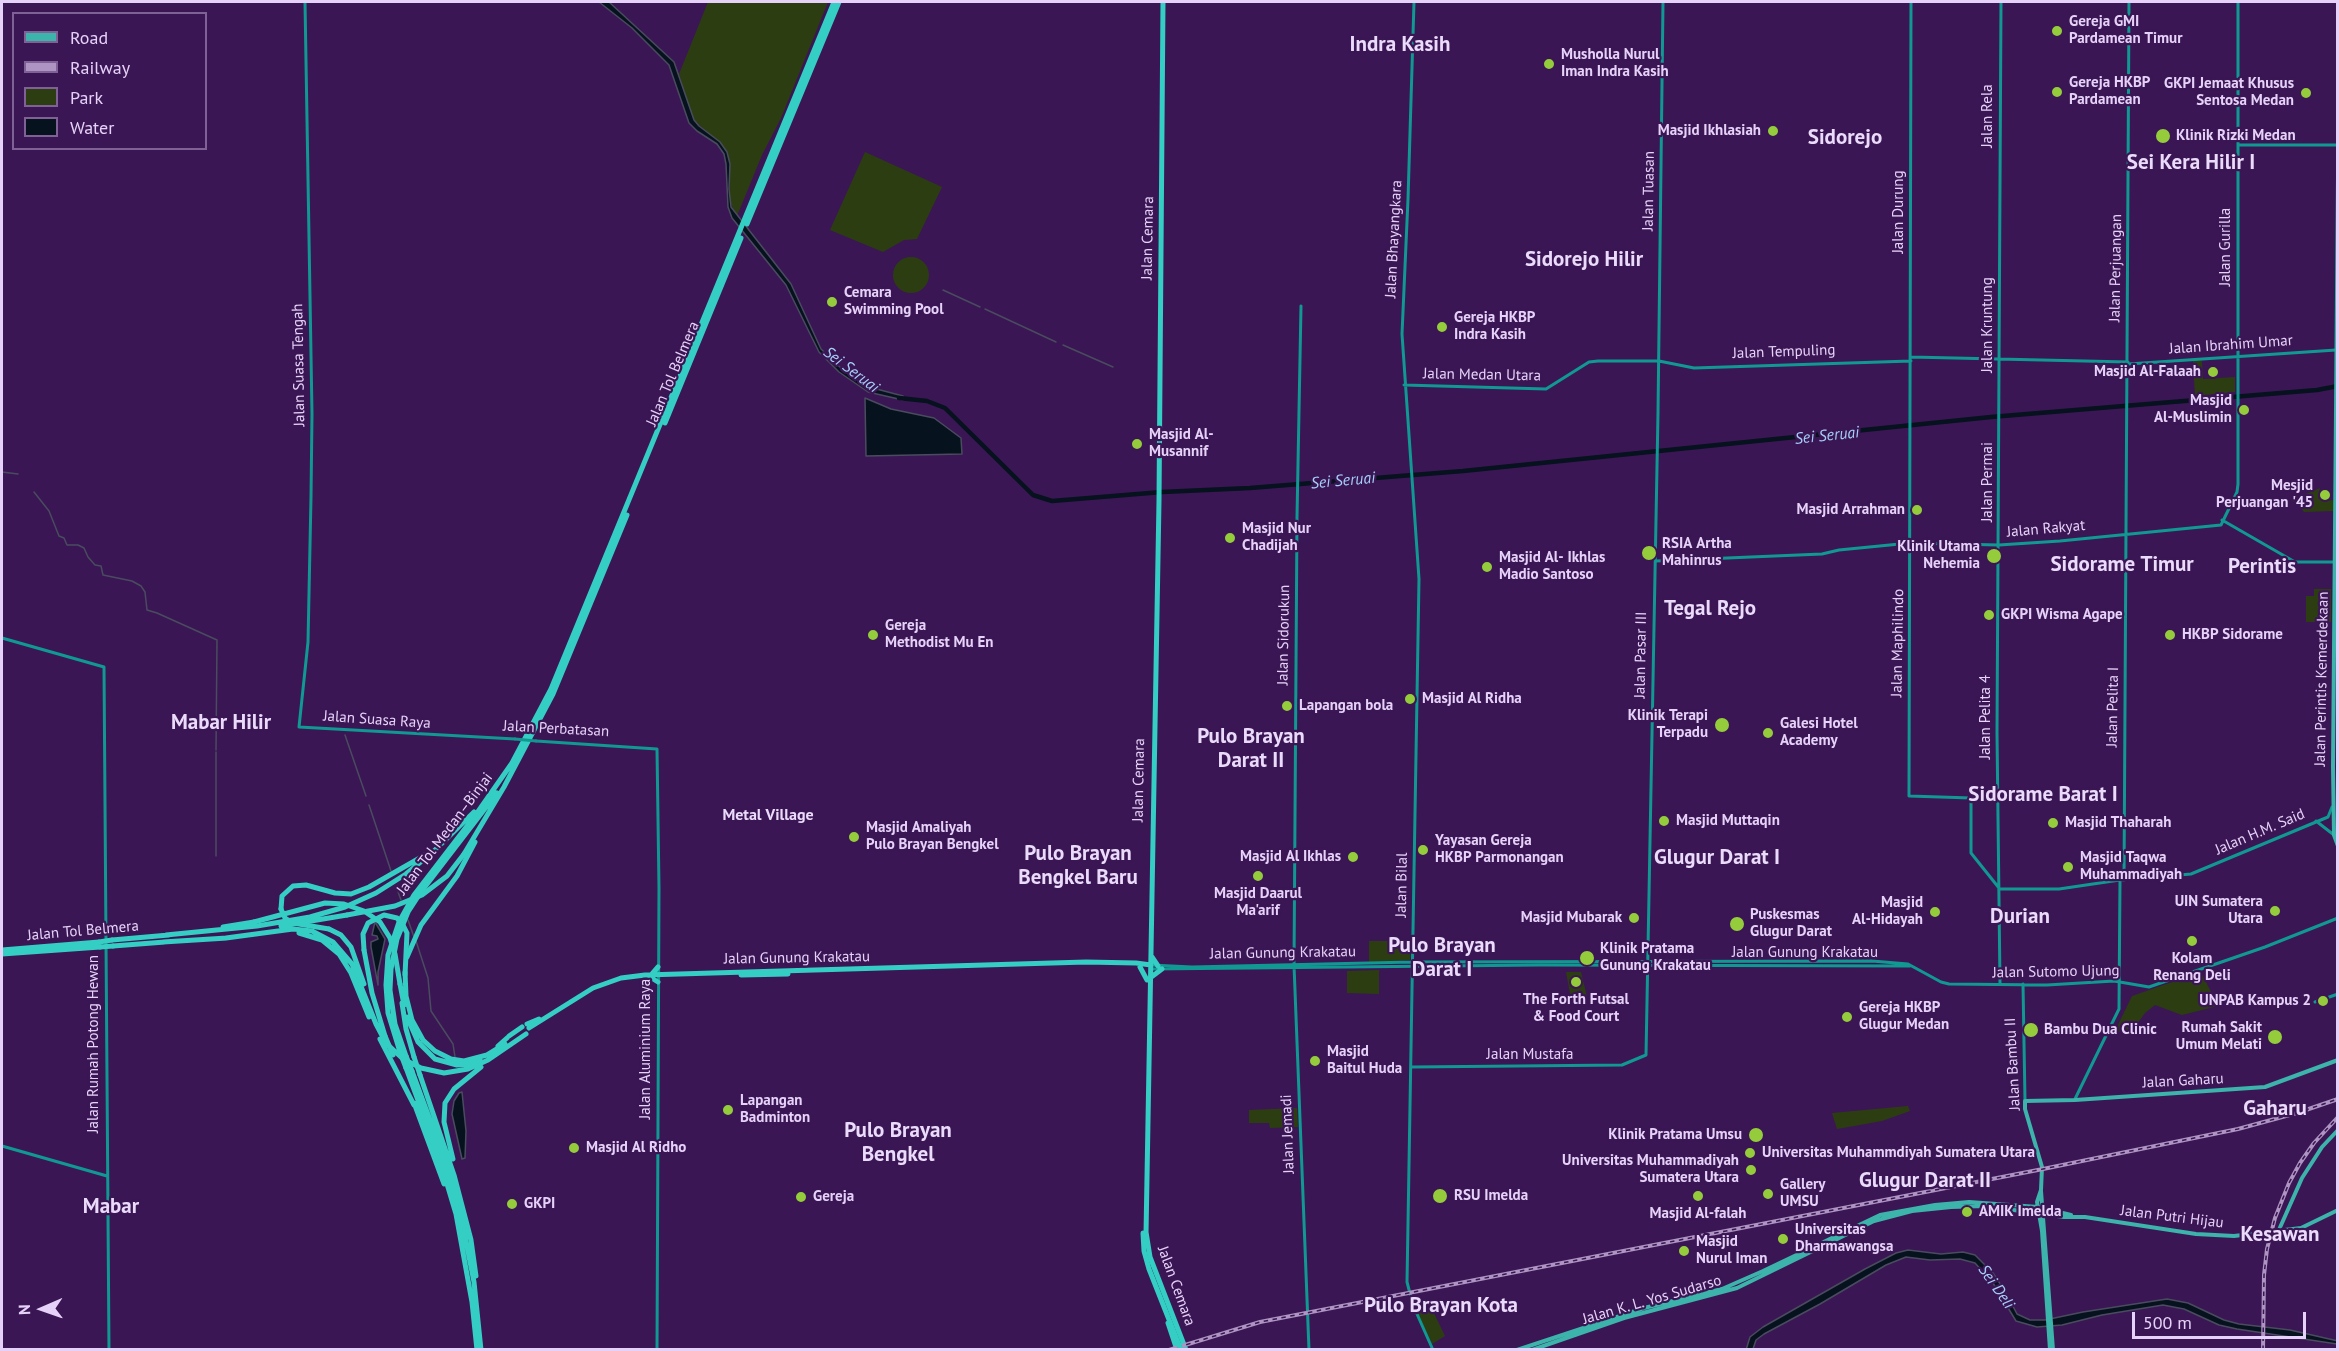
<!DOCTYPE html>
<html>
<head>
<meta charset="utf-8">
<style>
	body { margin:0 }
	#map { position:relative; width:2339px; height:1351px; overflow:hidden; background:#3b1654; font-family:"PT Sans",sans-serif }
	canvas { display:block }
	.frame { position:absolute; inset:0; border:3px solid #e6d2f8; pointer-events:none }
	.legend { position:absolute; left:12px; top:12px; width:195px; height:138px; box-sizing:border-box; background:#3b1654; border:2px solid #7f6196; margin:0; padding:8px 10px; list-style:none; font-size:18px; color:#e6d2f8 }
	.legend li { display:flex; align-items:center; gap:12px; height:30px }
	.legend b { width:30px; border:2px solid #7f6196 }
	.north { position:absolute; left:12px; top:1279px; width:60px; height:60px; -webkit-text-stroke:4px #3b1654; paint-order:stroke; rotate:268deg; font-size:16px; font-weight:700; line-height:24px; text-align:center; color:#e6d2f8 }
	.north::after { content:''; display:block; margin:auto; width:21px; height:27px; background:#e6d2f8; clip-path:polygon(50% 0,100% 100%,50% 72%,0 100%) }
	.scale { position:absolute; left:2132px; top:1312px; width:174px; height:27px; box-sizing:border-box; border:3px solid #e6d2f8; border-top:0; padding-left:8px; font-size:18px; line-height:21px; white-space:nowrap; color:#e6d2f8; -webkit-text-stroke:4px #3b1654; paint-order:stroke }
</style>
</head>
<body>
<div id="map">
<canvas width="2339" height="1351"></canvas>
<div class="frame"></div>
<ul class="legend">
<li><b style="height:8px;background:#3cb3ab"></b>Road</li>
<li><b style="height:8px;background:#ae94c2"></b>Railway</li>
<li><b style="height:16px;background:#2c3e11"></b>Park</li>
<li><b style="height:16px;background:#06121e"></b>Water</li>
</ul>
<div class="north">N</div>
<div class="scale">500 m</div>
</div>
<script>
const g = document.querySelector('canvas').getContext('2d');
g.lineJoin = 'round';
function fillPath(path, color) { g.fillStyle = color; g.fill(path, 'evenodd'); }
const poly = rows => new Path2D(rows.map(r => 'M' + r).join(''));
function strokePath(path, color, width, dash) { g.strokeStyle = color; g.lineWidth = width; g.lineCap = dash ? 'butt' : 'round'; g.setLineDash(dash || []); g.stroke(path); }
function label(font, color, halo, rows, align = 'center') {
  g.font = font + ' "PT Sans",sans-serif'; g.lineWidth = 4.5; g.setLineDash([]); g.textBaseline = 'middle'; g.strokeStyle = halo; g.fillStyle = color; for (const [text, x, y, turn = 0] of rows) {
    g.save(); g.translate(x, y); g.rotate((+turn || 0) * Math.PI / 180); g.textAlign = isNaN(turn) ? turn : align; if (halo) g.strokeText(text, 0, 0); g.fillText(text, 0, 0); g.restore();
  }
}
const green = poly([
	[708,2,828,2,781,118,762,155,737,216,729,200,730,178,727,152,694,120,689,108,679,74],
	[865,152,942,187,917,239,904,240,883,252,830,230],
	'893 275a18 18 0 1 1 36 0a18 18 0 1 1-36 0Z',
	[2193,361,2202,361,2203,379,2235,377,2235,392,2195,396],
	[2320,488,2318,498,2325,501,2333,500,2334,511,2304,512,2298,505,2291,500],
	[2314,589,2331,589,2331,622,2306,622,2306,596,2314,596],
	[1369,941,1412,941,1410,960,1369,962],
	[1379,970,1379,994,1347,993,1347,971],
	[1566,972,1581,972,1587,997,1571,999],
	[2201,972,2218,1006,2182,1015,2155,1005,2145,1013,2134,1028,2114,1033,2132,996],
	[1908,1106,1910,1111,1882,1121,1837,1129,1832,1113],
	[1297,1108,1298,1127,1270,1128,1269,1123,1249,1123,1249,1110],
	[1431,1307,1445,1336,1432,1344,1418,1314]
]);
const water = poly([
	[599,2,609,2,674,62,694,120,699,126,720,142,727,152,730,164,729,189,731,207,791,284,821,349,844,371,869,387,903,396,903,400,868,392,839,372,819,352,786,285,732,218,728,207,726,164,724,154,717,144,697,131,689,123,669,65,632,28,599,2],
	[865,398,891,409,934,418,961,438,962,454,866,456,865,398],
	[375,922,385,939,378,972,378,985,371,947,371,942,378,939,377,936,372,935,375,922],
	[462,1092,466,1131,465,1158,462,1159,452,1114,454,1101,459,1093,462,1092],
	[1908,1250,1941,1254,1963,1252,1975,1255,1993,1273,2006,1293,2017,1314,2030,1320,2045,1320,2083,1312,2167,1299,2188,1303,2224,1320,2239,1324,2290,1330,2338,1341,2337,1344,2237,1329,2219,1325,2184,1309,2163,1305,2102,1315,2062,1325,2037,1327,2016,1321,1993,1283,1975,1263,1960,1259,1930,1260,1906,1257,1886,1265,1820,1304,1764,1334,1756,1340,1753,1349,1746,1350,1750,1337,1763,1327,1865,1269,1896,1253,1908,1250]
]);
const stream = poly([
	[943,290,980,307],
	[985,309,1056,342],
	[1063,345,1113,367],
	[2,472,18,474],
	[34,492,49,511,59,536,64,538,67,545,78,545,84,548,88,557,95,565,101,566,103,575,132,581,141,586,145,592,147,610,157,613,217,640,216,750],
	[345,735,366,796],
	[369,805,391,871],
	[216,856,216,752],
	[397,889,401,900],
	[408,920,414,937],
	[416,941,428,978,431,1011,453,1044,455,1057]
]);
const river = poly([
	[899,398,927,401,945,408,1033,495,1052,501,1162,492,1250,488,1463,471,1991,417,2317,390,2338,386]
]);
const secondary = poly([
	[305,2,312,414,311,497,308,642,299,727,515,739],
	[1414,2,1408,199,1402,334,1419,579,1407,1282,1413,1305,1433,1350],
	[1911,2,1909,796,1971,798,1971,853,1999,888],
	[2238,145,2338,145],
	[1301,306,1297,517,1294,965,1309,1350],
	[1911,357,2128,362],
	[2128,364,2336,350],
	[1404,385,1546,389,1589,362,1598,361,1659,361,1694,368,1911,361],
	[2222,520,2295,562,2335,562],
	[1656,561,1822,554,1839,550,1910,543,1999,545,2060,541,2221,525,2237,492,2238,484,2238,2],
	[2,638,104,667,109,1350],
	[536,741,657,749,659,888,657,1350],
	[2316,821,2334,835],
	[2124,880,2129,2],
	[2000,889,2059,889,2120,880,2191,874,2328,817,2332,807],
	[1151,965,1192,967,1412,962,1872,961,1908,964,1941,982,1949,984,2047,985,2114,981,2149,987,2265,947,2338,918],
	[1151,969,1540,965,1910,966],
	[2000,984,1997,733,2001,2],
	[2023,984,2025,1101],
	[2315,1002,2338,994],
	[1412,1067,1622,1065,1646,1055,1658,413,1663,2],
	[2075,1099,2119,1009,2120,880],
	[2,1146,107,1176]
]);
const primary = poly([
	[2338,176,2333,766,2334,835,2338,846],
	[2041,1191,2053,1350],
	[2278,1232,2302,1178,2322,1147,2338,1130],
	[1517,1350,1644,1308,1722,1289,1763,1271,1880,1215,1935,1205,1969,1202,2038,1207,2071,1215],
	[1532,1350,1624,1318,1737,1288,1874,1221,1912,1211,1951,1207,1985,1206,2064,1217,2085,1217,2196,1234,2234,1236,2301,1228,2338,1210],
	[2050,1350,2042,1231,2037,1202,2041,1190,2042,1167,2025,1109,2025,1101,2075,1100,2265,1087,2338,1060]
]);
const highway = poly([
	[747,224,839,2],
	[665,423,741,238],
	[464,854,504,787,553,694,627,515],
	[281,909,282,896,293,886,306,885,335,893,351,894,369,887,425,855],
	[281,926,347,915],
	[223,927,254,922],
	[329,929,341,935,351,947,364,984],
	[299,933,322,940,339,954,351,973,369,1017],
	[166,935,257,926,310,917,345,907,376,893,406,874,435,850,474,812],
	[226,938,293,929,312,931,333,942,352,964,376,1024,386,1043,403,1059,421,1068,444,1073,468,1069,488,1060,526,1034],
	[112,940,169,935],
	[163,942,227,938],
	[113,946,165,942],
	[2,950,99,942],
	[364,950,372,993,385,1036],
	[2,954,100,947],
	[407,957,421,925,457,876,475,842],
	[1152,957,1158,966],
	[1140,967,1147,980],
	[405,972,406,996,412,1020,423,1040,435,1051,451,1059,464,1061,487,1055,505,1044],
	[652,974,658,967],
	[741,975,788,974],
	[650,977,658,982],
	[1150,978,1162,969],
	[400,984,404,1005],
	[402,1003,406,1029,414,1057],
	[407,1017,418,1042,435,1059,457,1065,470,1064,480,1060],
	[527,1024,539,1019],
	[529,1028,593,988,621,978,645,975,1086,962,1136,963,1151,965],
	[509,1036,522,1027],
	[380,1039,414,1105],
	[498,1046,507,1038],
	[400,1052,388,1013,386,985,388,955,399,922,414,895,477,813,512,763,551,689,834,2],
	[406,1056,395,1024,390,990,391,969,397,939,408,912,421,892,497,793],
	[406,1068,439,1157,456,1214,472,1302,477,1350],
	[412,1071,443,1155,461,1216,474,1282,481,1350],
	[420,1075,454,1175,471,1240,476,1276],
	[414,1103,444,1184],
	[453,1159,444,1122,445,1103,454,1089,481,1067],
	[1146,1232,1150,1257,1186,1350],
	[1146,1234,1159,501,1163,2],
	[1168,1323,1177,1350]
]);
const rail = poly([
	[1169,1350,1260,1322,2043,1169,2238,1129,2297,1113,2338,1099],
	[2263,1350,2264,1275,2267,1249,2275,1218,2289,1183,2300,1163,2314,1143,2338,1117]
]);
const secondaryBridge = poly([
	[515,739,536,741]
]);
const highwayBridge = poly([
	[281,909,285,918,293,923,329,929],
	[347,915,395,906,422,895,447,876,464,854],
	[254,922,325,903,344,904,364,911,380,922,390,938,395,954,400,984],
	[99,942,112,940],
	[100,947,113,946],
	[364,950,363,934,368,923,384,915,397,918,403,925,407,933,405,975],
	[385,1036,393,1055],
	[400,1052,406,1068],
	[406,1056,412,1071],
	[414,1057,420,1075],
	[1143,1233,1144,1251,1149,1269,1181,1350]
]);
const markers = [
	[2057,31,6,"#94cc3c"],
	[1549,64,6,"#94cc3c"],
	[2057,92,6,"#94cc3c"],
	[2306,93,6,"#94cc3c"],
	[1773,131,6,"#94cc3c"],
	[2163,136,8,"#94cc3c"],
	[832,302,6,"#94cc3c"],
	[1442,327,6,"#94cc3c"],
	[2213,372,6,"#94cc3c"],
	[2244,410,6,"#94cc3c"],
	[1137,444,6,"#94cc3c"],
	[2325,495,6,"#94cc3c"],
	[1917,510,6,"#94cc3c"],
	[1230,538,6,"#94cc3c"],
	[1649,553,8,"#94cc3c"],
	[1994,556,8,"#94cc3c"],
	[1487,567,6,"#94cc3c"],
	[1989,615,6,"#94cc3c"],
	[873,635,6,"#94cc3c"],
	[2170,635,6,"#94cc3c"],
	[1410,699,6,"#94cc3c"],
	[1287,706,6,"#94cc3c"],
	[1722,725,8,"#94cc3c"],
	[1768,733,6,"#94cc3c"],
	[1664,821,6,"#94cc3c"],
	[2053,823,6,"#94cc3c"],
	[854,837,6,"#94cc3c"],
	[1423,850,6,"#94cc3c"],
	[1353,857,6,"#94cc3c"],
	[2068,867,6,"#94cc3c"],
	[1258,876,6,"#94cc3c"],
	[2275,911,6,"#94cc3c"],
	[1935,912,6,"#94cc3c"],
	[1634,918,6,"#94cc3c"],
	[1737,924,8,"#94cc3c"],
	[2192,941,6,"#94cc3c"],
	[1587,958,8,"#94cc3c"],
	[1576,982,6,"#94cc3c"],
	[2323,1001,6,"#94cc3c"],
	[1847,1017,6,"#94cc3c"],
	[2031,1030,8,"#94cc3c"],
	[2275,1037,8,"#94cc3c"],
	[1315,1061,6,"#94cc3c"],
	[728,1110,6,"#94cc3c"],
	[1756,1135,8,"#94cc3c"],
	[574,1148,6,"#94cc3c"],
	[1750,1153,6,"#94cc3c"],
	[1751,1170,6,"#94cc3c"],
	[1768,1194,6,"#94cc3c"],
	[1440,1196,8,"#94cc3c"],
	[1698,1196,6,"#94cc3c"],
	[801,1197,6,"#94cc3c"],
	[512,1204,6,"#94cc3c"],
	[1967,1212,6,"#94cc3c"],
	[1783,1239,6,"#94cc3c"],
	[1684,1251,6,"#94cc3c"]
];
const poiNames = [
	["Gereja GMI",2069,22],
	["Pardamean Timur",2069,39],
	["Musholla Nurul",1561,55],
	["Iman Indra Kasih",1561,72],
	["Gereja HKBP",2069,83],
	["Pardamean",2069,100],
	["GKPI Jemaat Khusus",2294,84,"right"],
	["Sentosa Medan",2294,101,"right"],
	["Masjid Ikhlasiah",1761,131,"right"],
	["Klinik Rizki Medan",2176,136],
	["Cemara",844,293],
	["Swimming Pool",844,310],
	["Gereja HKBP",1454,318],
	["Indra Kasih",1454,335],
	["Masjid Al-Falaah",2201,372,"right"],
	["Masjid",2232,401,"right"],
	["Al-Muslimin",2232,418,"right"],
	["Masjid Al-",1149,435],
	["Musannif",1149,452],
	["Mesjid",2313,486,"right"],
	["Perjuangan '45",2313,503,"right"],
	["Masjid Arrahman",1905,510,"right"],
	["Masjid Nur",1242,529],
	["Chadijah",1242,546],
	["RSIA Artha",1662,544],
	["Mahinrus",1662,561],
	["Klinik Utama",1980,547,"right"],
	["Nehemia",1980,564,"right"],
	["Masjid Al- Ikhlas",1499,558],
	["Madio Santoso",1499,575],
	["GKPI Wisma Agape",2001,615],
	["Gereja",885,626],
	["Methodist Mu En",885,643],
	["HKBP Sidorame",2182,635],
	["Masjid Al Ridha",1422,699],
	["Lapangan bola",1299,706],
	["Klinik Terapi",1708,716,"right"],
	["Terpadu",1708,733,"right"],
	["Galesi Hotel",1780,724],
	["Academy",1780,741],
	["Masjid Muttaqin",1676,821],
	["Masjid Thaharah",2065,823],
	["Masjid Amaliyah",866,828],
	["Pulo Brayan Bengkel",866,845],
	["Yayasan Gereja",1435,841],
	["HKBP Parmonangan",1435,858],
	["Masjid Al Ikhlas",1341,857,"right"],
	["Masjid Taqwa",2080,858],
	["Muhammadiyah",2080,875],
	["Masjid Daarul",1258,894,"center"],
	["Ma'arif",1258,911,"center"],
	["UIN Sumatera",2263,902,"right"],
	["Utara",2263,919,"right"],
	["Masjid",1923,903,"right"],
	["Al-Hidayah",1923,920,"right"],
	["Puskesmas",1750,915],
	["Glugur Darat",1750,932],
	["Masjid Mubarak",1622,918,"right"],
	["Klinik Pratama",1600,949],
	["Gunung Krakatau",1600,966],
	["Kolam",2192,959,"center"],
	["Renang Deli",2192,976,"center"],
	["The Forth Futsal",1576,1000,"center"],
	["& Food Court",1576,1017,"center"],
	["UNPAB Kampus 2",2311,1001,"right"],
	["Gereja HKBP",1859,1008],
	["Glugur Medan",1859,1025],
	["Rumah Sakit",2262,1028,"right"],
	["Umum Melati",2262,1045,"right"],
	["Bambu Dua Clinic",2044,1030],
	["Masjid",1327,1052],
	["Baitul Huda",1327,1069],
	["Lapangan",740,1101],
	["Badminton",740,1118],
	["Klinik Pratama Umsu",1742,1135,"right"],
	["Masjid Al Ridho",586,1148],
	["Universitas Muhammdiyah Sumatera Utara",1762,1153],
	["Universitas Muhammadiyah",1739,1161,"right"],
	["Sumatera Utara",1739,1178,"right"],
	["Gallery",1780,1185],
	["UMSU",1780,1202],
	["RSU Imelda",1454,1196],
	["Gereja",813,1197],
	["GKPI",524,1204],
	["AMIK Imelda",1979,1212],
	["Masjid Al-falah",1698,1214,"center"],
	["Universitas",1795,1230],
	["Dharmawangsa",1795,1247],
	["Masjid",1696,1242],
	["Nurul Iman",1696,1259]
];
const streetNames = [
	["Jalan Rela",1988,116,-90],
	["Jalan Tuasan",1649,191,-89],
	["Jalan Durung",1899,212,-90],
	["Jalan Cemara",1148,238,-89],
	["Jalan Bhayangkara",1394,239,-87],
	["Jalan Gurilla",2226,247,-90],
	["Jalan Perjuangan",2116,268,-89],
	["Jalan Kruntung",1988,325,-90],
	["Jalan Ibrahim Umar",2231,345,-4],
	["Jalan Tempuling",1784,352,-2],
	["Jalan Suasa Tengah",299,365,-91],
	["Jalan Tol Belmera",673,374,-67],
	["Jalan Medan Utara",1482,375,1],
	["Jalan Permai",1988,482,-90],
	["Jalan Rakyat",2046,529,-5],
	["Jalan Sidorukun",1284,635,-89],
	["Jalan Maphilindo",1898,643,-89],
	["Jalan Pasar III",1641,655,-89],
	["Jalan Perintis Kemerdekaan",2322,679,-89],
	["Jalan Pelita I",2113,707,-89],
	["Jalan Pelita 4",1986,717,-90],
	["Jalan Suasa Raya",377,720,4],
	["Jalan Perbatasan",556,729,3],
	["Jalan Cemara",1139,780,-89],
	["Jalan H.M. Said",2260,832,-23],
	["Jalan Tol Medan–Binjai",445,834,-53],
	["Jalan Bilal",1402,885,-89],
	["Jalan Tol Belmera",83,931,-5],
	["Jalan Gunung Krakatau",1283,953,-1],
	["Jalan Gunung Krakatau",1805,953],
	["Jalan Gunung Krakatau",797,958,-1],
	["Jalan Sutomo Ujung",2056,972,-1],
	["Jalan Rumah Potong Hewan",94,1044,-90],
	["Jalan Aluminium Raya",646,1049,-90],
	["Jalan Mustafa",1530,1055],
	["Jalan Bambu II",2013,1064,-93],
	["Jalan Gaharu",2183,1081,-3],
	["Jalan Jemadi",1288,1134,-92],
	["Jalan Putri Hijau",2172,1217,7],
	["Jalan Cemara",1176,1286,70],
	["Jalan K. L. Yos Sudarso",1652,1300,-16]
];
const waterNames = [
	["Sei Seruai",851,370,37],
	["Sei Seruai",1827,436,-6],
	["Sei Seruai",1343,481,-5],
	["Sei Deli",1996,1287,55]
];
const neighbourhoodNames = [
	["Metal Village",768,815]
];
const districtNames = [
	["Indra Kasih",1400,45],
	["Sidorejo",1845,138],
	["Sei Kera Hilir I",2191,163],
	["Sidorejo Hilir",1584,260],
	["Sidorame Timur",2122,565],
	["Perintis",2262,567],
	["Tegal Rejo",1710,609],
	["Mabar Hilir",221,723],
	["Pulo Brayan",1251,737],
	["Darat II",1251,761],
	["Sidorame Barat I",2043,795],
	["Pulo Brayan",1078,854],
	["Bengkel Baru",1078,878],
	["Glugur Darat I",1717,858],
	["Durian",2020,917],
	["Pulo Brayan",1442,946],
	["Darat I",1442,970],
	["Gaharu",2275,1109],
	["Pulo Brayan",898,1131],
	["Bengkel",898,1155],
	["Glugur Darat II",1925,1181],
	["Mabar",111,1207],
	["Kesawan",2280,1235],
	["Pulo Brayan Kota",1441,1306]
];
fillPath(green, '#2c3e11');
fillPath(water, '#06121e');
strokePath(water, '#494c5f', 1.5);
strokePath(stream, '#494c5f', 1.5);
strokePath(river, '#06121e', 4.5);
strokePath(secondary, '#109992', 3);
strokePath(primary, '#3cb3ab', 4);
strokePath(highway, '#34cec4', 5);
strokePath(rail, '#ae94c2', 4);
strokePath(rail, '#3b1654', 1.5, [4.5]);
strokePath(secondaryBridge, '#109992', 3);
strokePath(highwayBridge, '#34cec4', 5);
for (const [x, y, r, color] of markers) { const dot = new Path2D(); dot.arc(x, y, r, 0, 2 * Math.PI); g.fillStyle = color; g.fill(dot); strokePath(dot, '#3b1654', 2); }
label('bold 15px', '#e6d2f8', '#3b1654', poiNames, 'left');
label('15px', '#e6d2f8', '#3b1654', streetNames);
label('italic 16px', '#a4cef8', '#3b1654', waterNames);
label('bold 16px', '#ebdbfa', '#3b1654', neighbourhoodNames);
label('bold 21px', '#ebdbfa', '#3b1654', districtNames);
</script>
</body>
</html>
